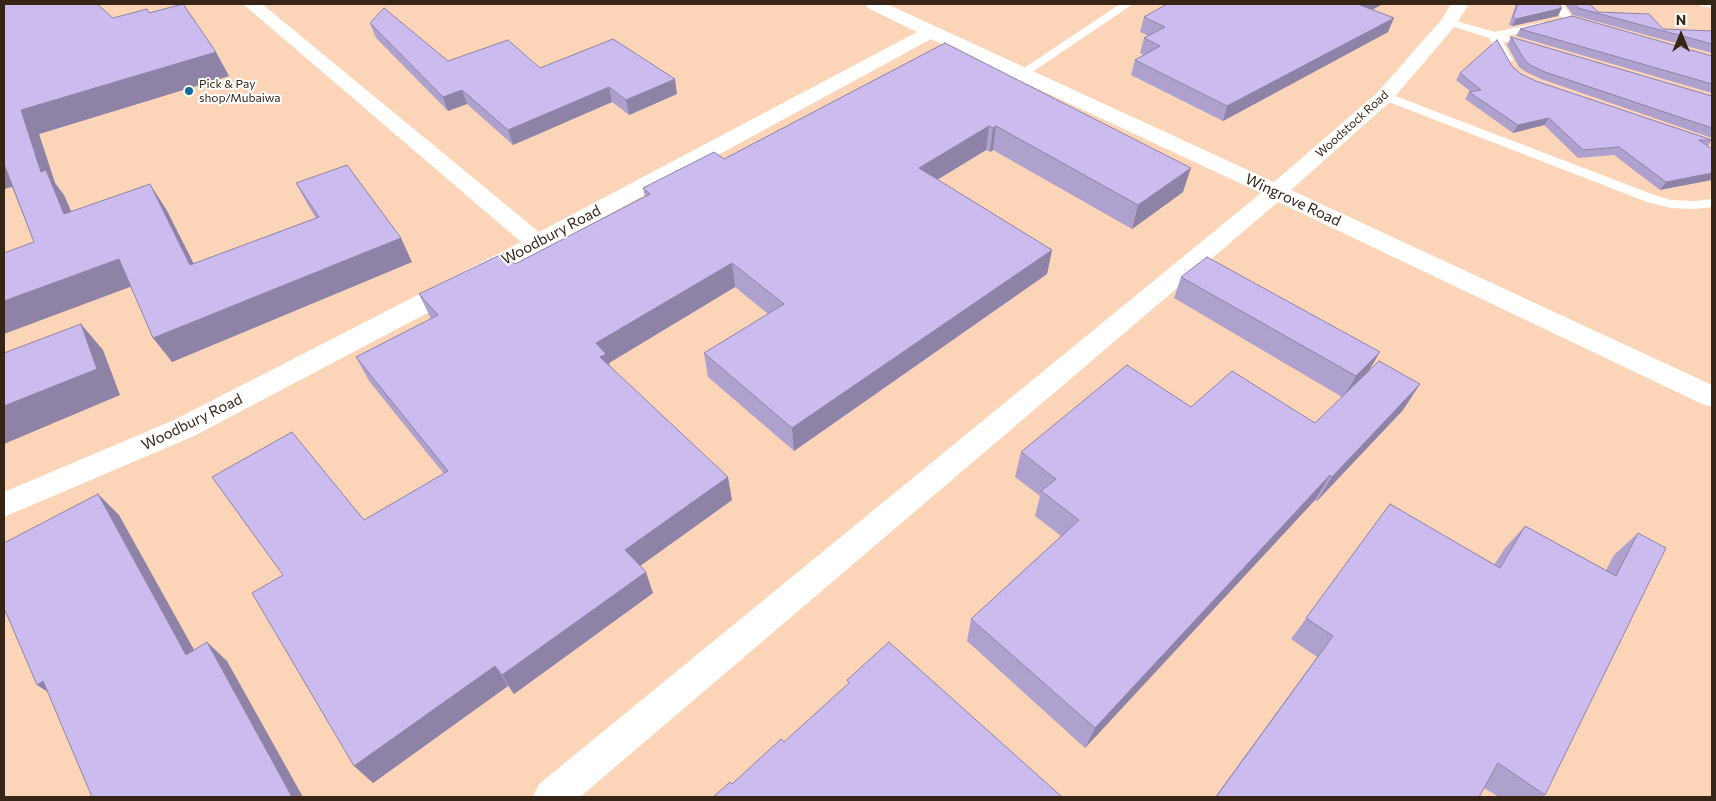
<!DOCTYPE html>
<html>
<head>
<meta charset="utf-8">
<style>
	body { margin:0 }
	#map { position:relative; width:1716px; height:801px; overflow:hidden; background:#fcd5b8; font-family:Commissioner,sans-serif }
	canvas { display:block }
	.frame { position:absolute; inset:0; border:5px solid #362516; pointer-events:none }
	.north { position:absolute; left:1656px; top:10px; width:50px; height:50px; -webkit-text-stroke:4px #fff; paint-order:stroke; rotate:0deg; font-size:14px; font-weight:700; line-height:20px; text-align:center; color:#362516 }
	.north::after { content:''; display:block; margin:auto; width:18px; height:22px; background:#362516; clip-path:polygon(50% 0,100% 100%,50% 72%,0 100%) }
</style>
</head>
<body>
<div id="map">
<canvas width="1716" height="801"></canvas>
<div class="frame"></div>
<div class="north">N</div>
</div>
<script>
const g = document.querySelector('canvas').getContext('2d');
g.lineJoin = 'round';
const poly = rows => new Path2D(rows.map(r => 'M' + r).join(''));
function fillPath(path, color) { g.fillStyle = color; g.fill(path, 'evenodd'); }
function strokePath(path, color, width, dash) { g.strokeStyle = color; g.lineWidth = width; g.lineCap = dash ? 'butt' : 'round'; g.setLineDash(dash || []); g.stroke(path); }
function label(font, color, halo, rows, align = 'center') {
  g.font = font + ' Commissioner,sans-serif'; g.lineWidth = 4; g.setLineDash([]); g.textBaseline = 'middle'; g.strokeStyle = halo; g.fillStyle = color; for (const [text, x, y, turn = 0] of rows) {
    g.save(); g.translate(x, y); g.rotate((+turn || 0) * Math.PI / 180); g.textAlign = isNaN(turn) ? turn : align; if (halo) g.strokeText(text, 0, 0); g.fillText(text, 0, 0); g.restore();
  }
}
const lane = poly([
	[1120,4,1133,4,1025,77,1017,77,1015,74,1120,4],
	[1552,4,1563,4,1572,17,1592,22,1594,24,1588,27,1564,21,1552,4],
	[1700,4,1712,4,1712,8,1701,6,1700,4],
	[1449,19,1495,32,1543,22,1549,25,1547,27,1508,36,1511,39,1509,42,1503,42,1513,60,1507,64,1503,63,1489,38,1445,24,1443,22,1445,20,1449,19],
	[1385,92,1657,196,1671,200,1695,201,1712,199,1712,207,1695,209,1671,208,1647,202,1381,99,1379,96,1385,92]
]);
const street = poly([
	[243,4,262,4,539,232,917,32,868,8,865,4,887,4,1274,182,1378,92,1442,19,1451,4,1469,4,1455,26,1392,100,1291,190,1712,385,1712,407,1702,404,1278,202,580,797,533,797,539,784,1261,193,931,39,435,309,194,436,4,517,4,492,174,420,521,242,243,4]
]);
const wall = poly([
	[4,4,113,18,149,13,229,76,39,134,55,183,64,195,71,211,166,209,194,264,316,218,309,207,296,183,412,262,172,362,131,286,34,242,12,187,4,189],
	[1516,4,1559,4,1558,16,1512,26,1509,25],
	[1565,4,1590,4,1598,12,1663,29,1712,31,1712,53,1573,15],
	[1372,10,1388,32,1223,121,1131,75,1135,60,1144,55,1140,53,1144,38,1149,36,1140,32,1144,17],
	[370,23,448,61,540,68,677,94,629,115,612,102,513,145,467,104,448,111,376,38],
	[1520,29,1712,56,1712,93,1516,36],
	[1511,37,1712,96,1712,138,1541,79,1526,72,1519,67,1507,45],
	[945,43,1183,192,1132,229,993,150,990,152,986,150,937,180,1052,250,1047,274,794,451,708,377,704,353,768,314,735,287,609,363,610,367,732,500,640,566,653,593,514,694,508,686,373,783,283,575,364,520,444,474,369,381,356,357,431,319,419,294,515,264,645,197,643,188,724,159],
	[1512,66,1521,74,1536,81,1712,140,1708,146,1660,190,1614,155,1578,158,1544,125,1513,133,1465,99,1469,92,1470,91,1456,80,1460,73],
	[1181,277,1368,371,1420,384,1403,410,1317,501,1315,500,1085,748,967,641,971,619,1061,536,1035,516,1040,496,1015,477,1021,452,1191,407,1315,423,1342,397,1174,298],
	[1390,504,1494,565,1505,548,1525,526,1606,570,1614,555,1638,533,1545,795,1542,797,1499,797,1484,788,1479,797,1215,797,1317,657,1291,639]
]);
const shadedWall = poly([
	[1363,4,1383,4,1354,20,1360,5],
	[1562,8,1558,16,1512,26,1516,19],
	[1394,18,1388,32,1223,121,1227,106],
	[216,52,229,76,39,134,55,183,64,195,83,238,64,214,41,172,21,110],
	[675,79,677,94,629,115,626,100],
	[609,87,612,102,513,145,508,130],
	[462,90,467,104,448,111,443,97],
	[1549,118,1544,125,1513,133,1518,125],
	[989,126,986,150,917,192,919,168],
	[996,126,993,150,990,152,993,128],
	[4,162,21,184,4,189],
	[1191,168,1183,192,1132,229,1138,205],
	[1712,173,1712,180,1660,190,1666,182],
	[150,184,166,209,207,290,190,265],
	[401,238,412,262,172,362,153,338],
	[1052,250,1047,274,794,451,792,428],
	[119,259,138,284,4,334,4,301],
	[732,263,735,287,609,363,613,377,607,381,596,343],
	[81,324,103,350,120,395,4,444,4,406],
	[1380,352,1367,374,1343,398,1356,376],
	[1420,384,1403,410,1317,501,1332,477],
	[1330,475,1315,500,1085,748,1095,728],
	[728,477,732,500,633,571,625,550],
	[98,494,119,515,207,673,186,655],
	[646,572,653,593,514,694,502,675],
	[207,642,227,661,303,797,292,797],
	[495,666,508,686,373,783,354,766],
	[43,681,63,702,37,685]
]);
const building = poly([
	[4,4,97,4,113,18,147,9,149,13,183,4,216,52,21,110,41,172,46,170,64,214,150,184,190,265,319,217,296,183,347,165,401,238,153,338,119,259,4,301,4,253,34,242,4,164,4,4],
	[1167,4,1363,4,1360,5,1394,18,1227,106,1135,60,1160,46,1144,38,1165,27,1144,17,1167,4],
	[1518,4,1559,4,1562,8,1516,19,1513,17,1518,4],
	[1575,4,1590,4,1598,12,1649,14,1663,29,1712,31,1712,44,1578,8,1575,4],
	[384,8,448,61,508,40,540,68,613,39,675,79,626,100,609,87,508,130,462,90,443,97,370,23,384,8],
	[1572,16,1712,56,1712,84,1520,29,1572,16],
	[1511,37,1712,96,1712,128,1545,72,1530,65,1524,59,1511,37],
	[1497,40,1512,66,1521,74,1536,81,1712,140,1699,140,1712,149,1712,173,1666,182,1619,147,1583,150,1549,118,1518,125,1469,92,1481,90,1460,73,1497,40],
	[945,43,1191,168,1138,205,996,126,993,128,989,126,919,168,1052,250,792,428,704,353,784,304,732,263,596,343,606,354,600,357,728,477,625,550,646,572,502,675,495,666,354,766,252,593,283,575,212,477,292,432,364,520,448,471,356,357,438,315,419,294,504,253,515,264,650,194,643,188,714,152,724,159,945,43],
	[1207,257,1380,352,1356,376,1181,277,1207,257],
	[81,324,97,369,4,406,4,353,81,324],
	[1379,361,1420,384,1332,477,1330,475,1095,728,971,619,1079,520,1041,491,1056,479,1021,452,1127,365,1191,407,1232,371,1315,423,1379,361],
	[98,494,186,655,207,642,292,797,92,797,43,681,37,685,4,608,4,543,98,494],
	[1390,504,1500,568,1525,526,1616,576,1638,533,1666,548,1545,795,1498,763,1479,797,1216,797,1333,636,1306,618,1390,504],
	[889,642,1062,797,713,797,730,782,732,784,781,739,784,742,849,683,847,680,889,642]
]);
const markers = [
	[189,91,5,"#136c9c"]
];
const farPoinames = [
	["Pick & Pay",199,84],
	["shop/Mubaiwa",199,98]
];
const farStreetnames = [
	["Woodstock Road",1352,124,-42]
];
const streetNames = [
	["Wingrove Road",1293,200,25],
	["Woodbury Road",551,235,-28],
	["Woodbury Road",192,422,-26]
];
fillPath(lane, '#fff');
fillPath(street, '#fff');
fillPath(wall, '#afa1cd');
fillPath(shadedWall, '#8e83a7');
fillPath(building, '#cbbbee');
strokePath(building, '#8e83a7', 1);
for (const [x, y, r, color] of markers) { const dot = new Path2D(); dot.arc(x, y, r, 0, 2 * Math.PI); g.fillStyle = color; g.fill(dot); strokePath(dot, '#fff', 2); }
label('12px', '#362516', '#fff', farPoinames, 'left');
label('12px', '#362516', '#fff', farStreetnames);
label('15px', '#362516', '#fff', streetNames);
</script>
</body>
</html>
